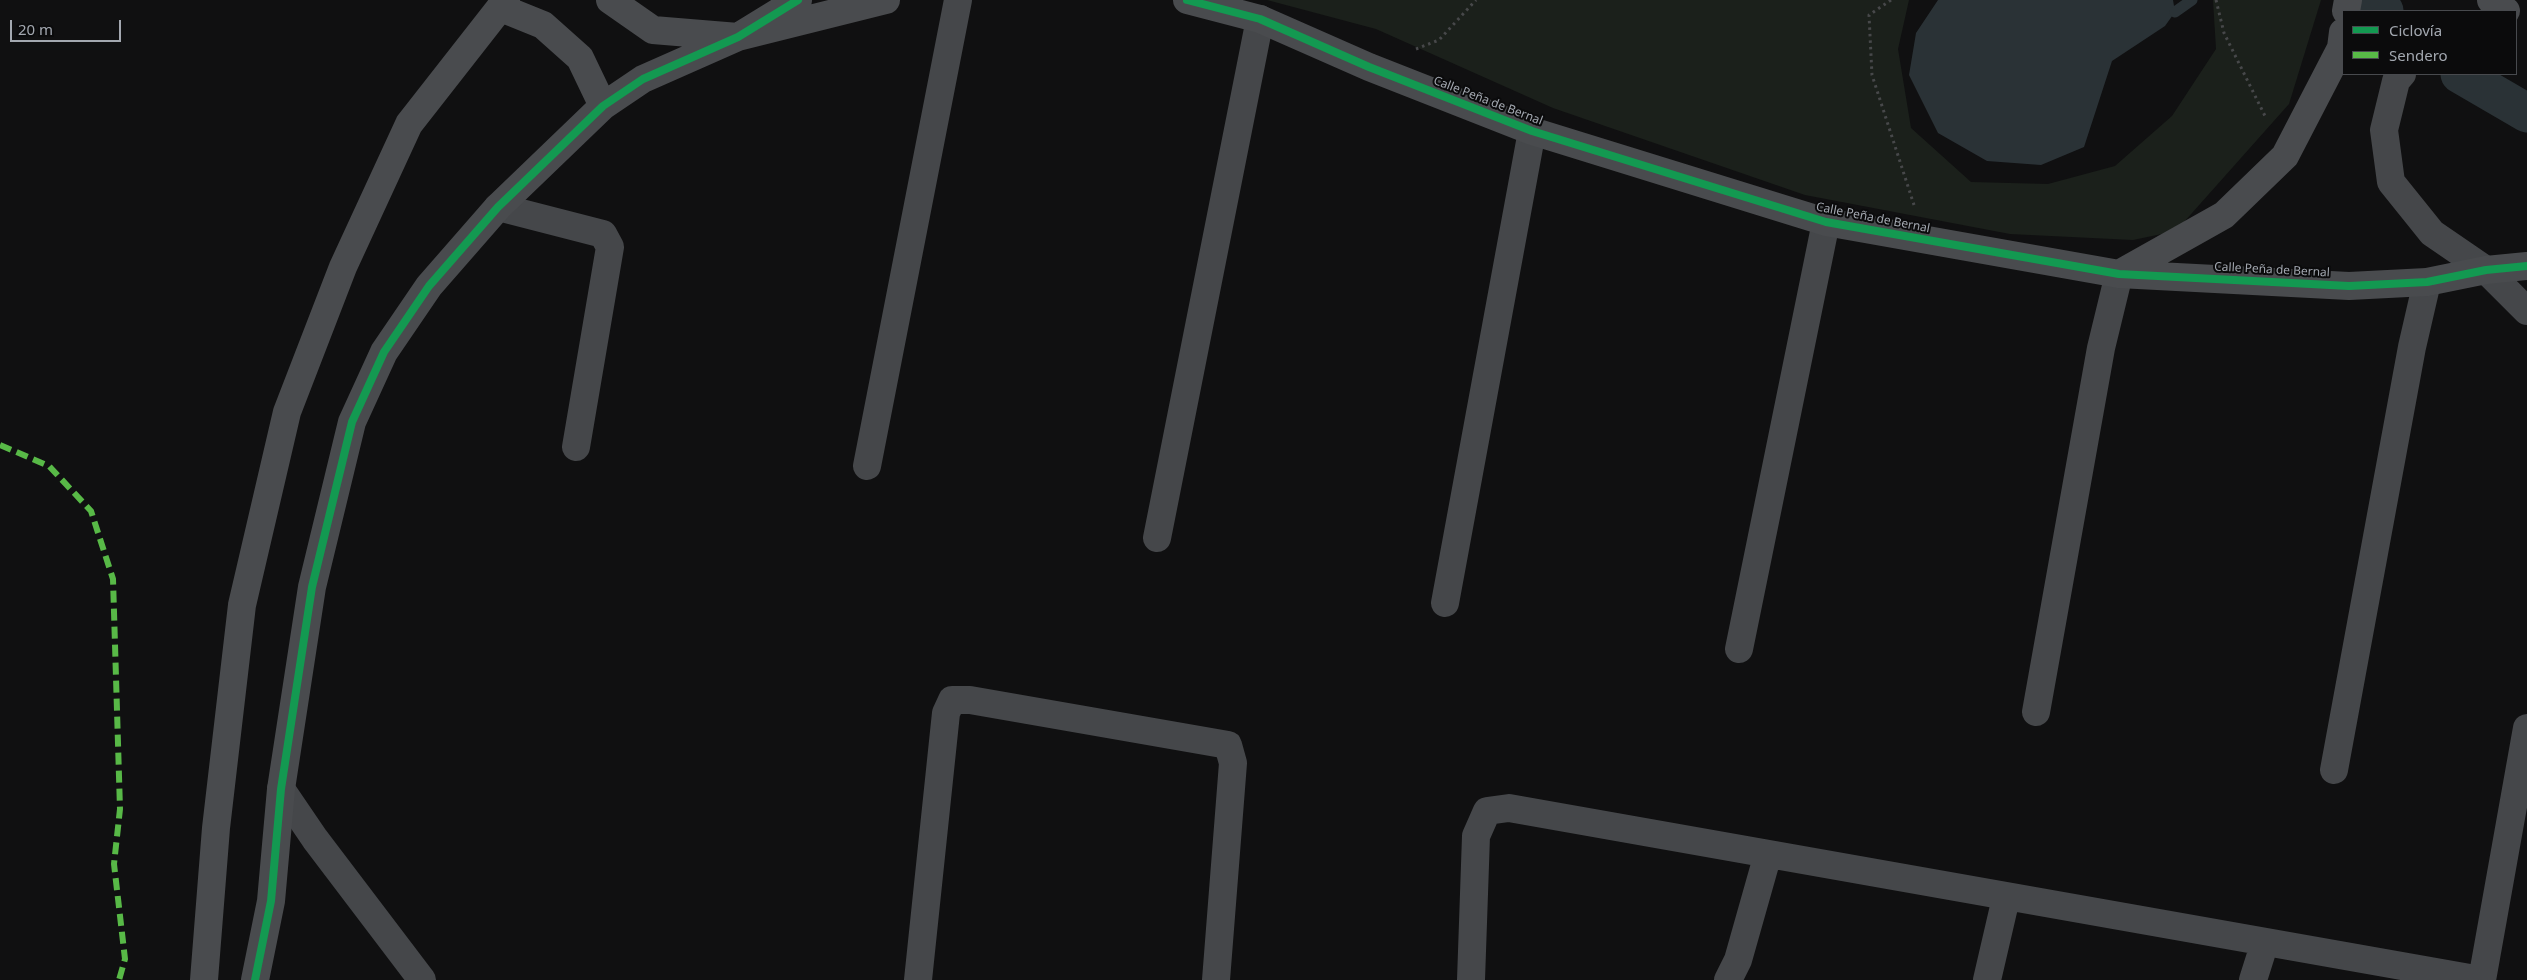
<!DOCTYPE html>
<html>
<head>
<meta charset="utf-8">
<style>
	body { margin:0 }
	#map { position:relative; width:2527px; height:980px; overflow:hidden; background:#101011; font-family:"Noto Sans",sans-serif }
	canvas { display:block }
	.legend { position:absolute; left:2342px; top:10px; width:175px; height:65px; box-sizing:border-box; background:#0b0b0c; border:1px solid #484a4e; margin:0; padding:6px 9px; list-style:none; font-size:15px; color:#a3a8b0 }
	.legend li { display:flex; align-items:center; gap:10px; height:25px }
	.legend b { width:25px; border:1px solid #484a4e }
	.scale { position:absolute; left:10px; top:20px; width:111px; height:22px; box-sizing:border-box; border:2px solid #a3a8b0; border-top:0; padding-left:6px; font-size:15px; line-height:18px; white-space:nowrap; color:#a3a8b0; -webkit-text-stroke:4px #0b0b0c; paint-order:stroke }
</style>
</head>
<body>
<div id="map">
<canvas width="2527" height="980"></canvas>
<ul class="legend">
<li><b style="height:6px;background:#139951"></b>Ciclovía</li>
<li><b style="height:6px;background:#58b947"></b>Sendero</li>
</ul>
<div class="scale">20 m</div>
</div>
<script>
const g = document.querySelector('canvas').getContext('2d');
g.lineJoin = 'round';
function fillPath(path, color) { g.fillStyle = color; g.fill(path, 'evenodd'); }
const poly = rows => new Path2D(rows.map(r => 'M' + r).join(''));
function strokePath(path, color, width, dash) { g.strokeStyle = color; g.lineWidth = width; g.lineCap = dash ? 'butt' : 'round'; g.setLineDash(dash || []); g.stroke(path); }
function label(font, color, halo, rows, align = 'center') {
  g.font = font + ' "Noto Sans",sans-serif'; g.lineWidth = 4; g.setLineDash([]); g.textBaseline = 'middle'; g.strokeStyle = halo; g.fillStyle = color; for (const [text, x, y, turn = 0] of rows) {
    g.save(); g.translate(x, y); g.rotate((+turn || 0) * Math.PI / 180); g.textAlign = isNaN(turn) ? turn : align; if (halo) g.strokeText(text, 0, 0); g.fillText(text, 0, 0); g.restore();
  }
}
const green = poly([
	[1267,0,1909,0,1898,49,1911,128,1971,182,2048,184,2115,166,2172,116,2216,49,2213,0,2321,0,2289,104,2176,231,2133,240,2010,234,1805,195,1553,108,1376,29]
]);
const water = poly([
	[1938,0,2173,0,2175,12,2165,26,2112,61,2084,147,2041,165,1987,161,1938,133,1909,75,1916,33]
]);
const stream = poly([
	[2175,12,2192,0]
]);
const canal = poly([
	[2371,0,2384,11],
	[2460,74,2527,113]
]);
const path = poly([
	[1891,0,1869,15,1872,75,1914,205],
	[2216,0,2224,33,2266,118],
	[1416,49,1439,40,1476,0]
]);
const street = poly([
	[2402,74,2396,81,2384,130,2391,182,2432,233,2486,270,2527,311],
	[498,207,603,234,610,247,576,447],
	[867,466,958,0],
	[1157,538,1260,19],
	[1445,603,1532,131],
	[1739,649,1826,222],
	[2036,712,2101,348,2119,274],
	[2334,770,2412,347,2427,282],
	[281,789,315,839,422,980],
	[918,980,946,713,952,700,970,700,1228,745,1233,763,1216,980],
	[1471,980,1476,836,1487,811,1509,808,2481,980],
	[1728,980,1738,960,1768,854],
	[1987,980,2006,898],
	[2253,980,2265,942],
	[2482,980,2527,728]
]);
const secondary = poly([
	[610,0,653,30,738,37,886,0],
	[1187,0,1260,19,1369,67,1532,131,1826,222,2119,274,2349,286,2427,282,2486,270,2527,266],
	[2491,0,2506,11],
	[501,8,543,25,580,58,603,106],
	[2346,11,2348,0],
	[2119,274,2224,215,2285,156,2341,48,2343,32],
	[204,980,216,828,242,605,287,412,343,267,409,124,506,0],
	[255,980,271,901,281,789,312,587,352,422,384,352,429,286,498,207,603,106,643,79,738,37,798,0]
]);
const quiet = poly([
	[0,445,49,466,91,511,113,579,120,809,114,864,125,959,119,980]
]);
const cycleway = poly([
	[1187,0,1260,19,1369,67,1532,131,1826,222,2119,274,2349,286,2427,282,2486,270,2527,266],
	[255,980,271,901,281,789,312,587,352,422,384,352,429,286,498,207,603,106,643,79,738,37,798,0]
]);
const streetNames = [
	["Calle Peña de Bernal",1488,101,21],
	["Calle Peña de Bernal",1873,218,11],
	["Calle Peña de Bernal",2272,270,3]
];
fillPath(green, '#1b201b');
fillPath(water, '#2a3236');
strokePath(stream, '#2a3236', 11);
strokePath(canal, '#2a3236', 39);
strokePath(path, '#47484a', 3, [2.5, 4]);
strokePath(street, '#45474a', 28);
strokePath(secondary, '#494b4e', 28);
strokePath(quiet, '#58b947', 6, [12, 6]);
strokePath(cycleway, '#139951', 8);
label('12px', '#a3a8b0', '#0b0b0c', streetNames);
</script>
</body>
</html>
